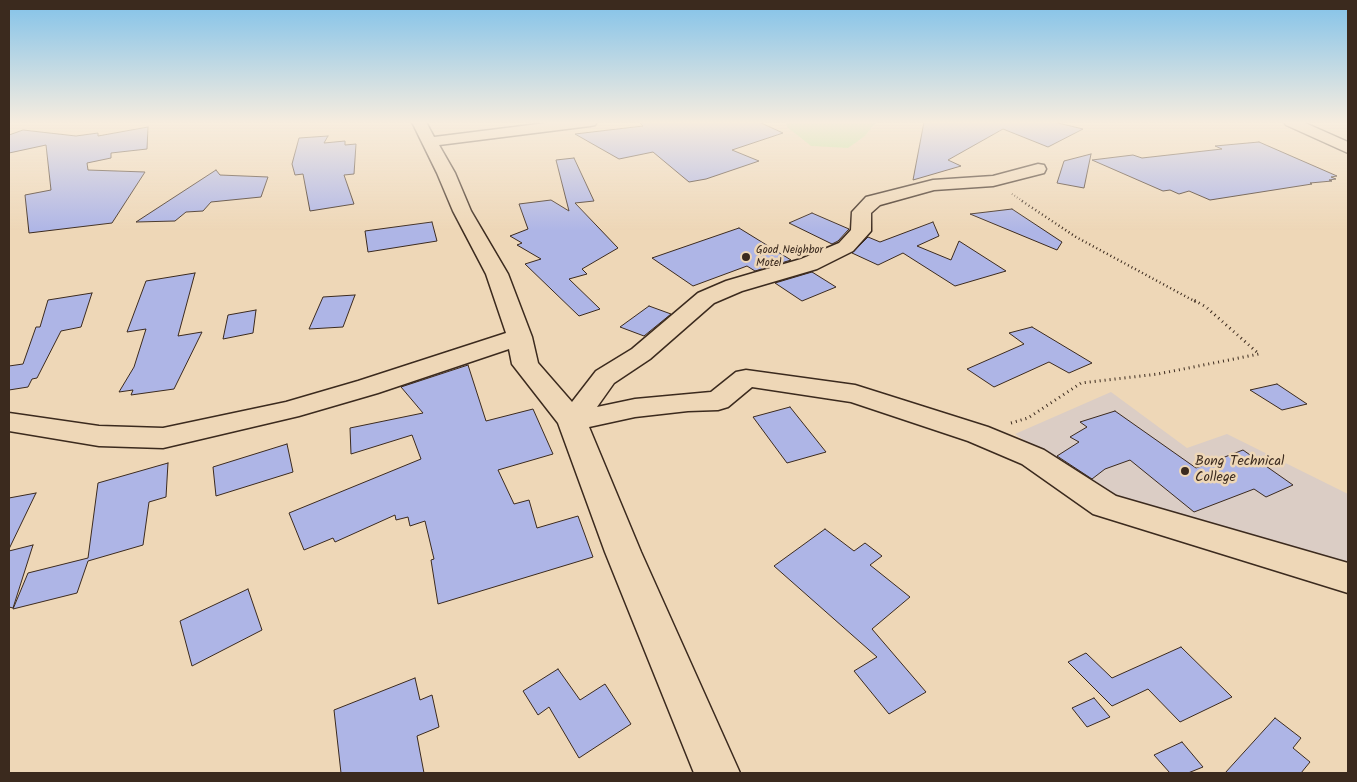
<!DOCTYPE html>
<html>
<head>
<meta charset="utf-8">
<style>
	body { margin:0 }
	#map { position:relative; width:1357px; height:782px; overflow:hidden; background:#eed7b7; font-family:Kalam,sans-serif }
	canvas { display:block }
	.frame { position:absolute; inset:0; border:10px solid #3b2a1e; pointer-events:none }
</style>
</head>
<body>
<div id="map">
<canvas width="1357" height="782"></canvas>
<div class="frame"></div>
</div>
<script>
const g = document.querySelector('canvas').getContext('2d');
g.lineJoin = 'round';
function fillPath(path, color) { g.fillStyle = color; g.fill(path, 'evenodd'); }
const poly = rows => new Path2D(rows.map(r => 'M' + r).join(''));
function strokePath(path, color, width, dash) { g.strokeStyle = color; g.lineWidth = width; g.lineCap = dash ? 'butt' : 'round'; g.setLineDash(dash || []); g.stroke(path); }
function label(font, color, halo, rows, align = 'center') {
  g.font = font + ' Kalam,sans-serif'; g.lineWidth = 5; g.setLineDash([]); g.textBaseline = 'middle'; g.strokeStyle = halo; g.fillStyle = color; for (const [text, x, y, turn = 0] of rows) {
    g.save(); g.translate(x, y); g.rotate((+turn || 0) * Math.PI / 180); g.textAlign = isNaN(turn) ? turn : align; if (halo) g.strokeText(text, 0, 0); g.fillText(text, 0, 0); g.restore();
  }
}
const built = poly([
	[1111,392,1187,448,1227,434,1348,494,1348,573,1112,502,1015,434]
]);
const green = poly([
	[786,122,876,122,865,136,848,148,811,146,787,127]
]);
const building = poly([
	[639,122,759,122,783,133,732,150,759,161,706,179,689,182,653,152,619,159,575,134,643,126,639,122],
	[924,122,1054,122,1083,129,1048,147,1003,129,948,160,961,166,913,180,924,122],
	[148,127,147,149,111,153,111,158,87,163,88,170,145,172,112,223,29,233,25,195,51,190,46,145,9,153,9,135,23,130,76,136,98,133,98,136,148,127],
	[328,136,324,143,345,141,345,145,356,144,354,174,344,175,354,204,310,211,303,174,295,175,292,164,299,138,328,136],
	[1259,142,1337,176,1331,177,1336,179,1329,180,1332,181,1310,183,1312,184,1210,200,1189,191,1179,194,1170,190,1163,191,1092,160,1133,155,1142,158,1222,149,1215,146,1259,142],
	[1091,154,1084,188,1057,183,1064,161,1091,154],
	[574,158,594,201,575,203,618,248,582,269,587,274,569,279,600,309,579,316,525,264,541,259,517,245,522,243,510,236,528,229,519,204,551,200,569,211,556,160,574,158],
	[216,170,220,175,268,177,261,197,211,202,203,211,186,212,175,221,136,222,216,170],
	[1012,209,1062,242,1057,250,970,214,1012,209],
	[812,213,849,229,838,241,832,244,789,223,812,213],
	[432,222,437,241,368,252,365,231,432,222],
	[933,222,939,236,917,246,951,260,959,241,1006,271,955,286,903,253,878,265,852,253,868,237,880,242,933,222],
	[739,228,791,260,755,271,747,266,693,286,652,258,739,228],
	[812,272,836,287,802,301,775,283,812,272],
	[195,273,178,336,202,332,174,389,131,395,133,390,119,392,134,367,146,329,127,332,146,281,195,273],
	[92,293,81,327,61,331,37,378,32,379,28,387,9,390,9,366,23,364,36,327,40,327,48,300,92,293],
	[355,295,343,327,309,329,323,297,355,295],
	[649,306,671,314,644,336,620,327,649,306],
	[256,310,253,333,223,339,228,315,256,310],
	[1032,327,1092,363,1069,373,1049,362,994,387,967,369,1024,344,1009,333,1032,327],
	[468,365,486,421,533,409,553,454,498,470,514,504,529,500,537,528,578,516,593,557,438,604,431,560,434,559,425,521,410,526,408,517,396,520,395,515,335,542,333,538,304,550,289,513,421,459,412,435,351,454,350,428,423,413,401,387,468,365],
	[1277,384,1307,404,1282,410,1250,390,1277,384],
	[790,407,826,452,787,463,753,417,790,407],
	[1115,411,1196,468,1243,450,1293,485,1266,497,1254,489,1194,512,1130,460,1105,469,1092,479,1057,456,1079,442,1070,437,1087,427,1080,422,1115,411],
	[287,444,293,472,216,496,213,467,287,444],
	[168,463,166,497,149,502,143,545,88,561,77,593,13,609,28,573,88,558,98,483,168,463],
	[36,493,9,549,9,498,36,493],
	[825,529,854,551,865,543,882,556,870,565,910,597,872,629,926,692,889,714,854,671,877,657,774,566,825,529],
	[33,545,13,608,9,607,9,551,33,545],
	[248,589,262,630,192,666,180,621,248,589],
	[1181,647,1232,697,1180,722,1148,689,1112,706,1068,662,1086,653,1112,678,1181,647],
	[558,669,580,700,605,684,631,724,579,758,549,707,538,715,523,691,558,669],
	[415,678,420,700,432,695,439,727,417,736,424,773,341,773,334,710,415,678],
	[1094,698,1110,717,1087,727,1072,708,1094,698],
	[1275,718,1301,738,1293,748,1310,762,1301,773,1225,773,1275,718],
	[1182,742,1203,767,1188,773,1170,773,1154,755,1182,742]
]);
const pathFar2 = poly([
	[1012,194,1024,202]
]);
const pathFar1 = poly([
	[1022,201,1076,237,1196,302]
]);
const path = poly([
	[1011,423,1028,418,1081,383,1158,374,1259,354,1206,307,1194,300]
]);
const minor = poly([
	[412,122,426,122,434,137,554,122,597,122,595,125,590,126,439,145,455,173,471,211,508,274,532,337,538,363,572,402,596,371,632,349,698,293,726,281,801,259,839,243,851,230,852,212,866,197,933,180,993,176,1038,164,1044,165,1046,169,1044,173,993,186,934,190,880,205,871,213,871,231,853,251,817,269,742,291,714,303,650,359,614,383,597,407,635,399,711,392,736,372,746,370,855,385,988,427,1044,450,1116,496,1348,563,1348,593,1093,514,1022,464,968,441,851,402,752,387,728,407,718,410,688,411,635,417,589,427,641,552,740,773,694,773,605,552,558,423,512,364,509,349,378,393,299,416,163,448,99,446,9,431,9,413,99,426,163,428,286,402,358,381,506,333,486,274,453,211,437,173,412,122],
	[1284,122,1303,122,1348,142,1348,153,1286,125,1284,122]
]);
const markers = [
	[746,257,5,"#3b2a1e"],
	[1185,471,5,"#3b2a1e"]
];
const farPoinames = [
	["Good Neighbor",756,251],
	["Motel",756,264]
];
const poiNames = [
	["Bong Technical",1195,463],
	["College",1195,479]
];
fillPath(built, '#dbcdc5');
fillPath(green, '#c0e59f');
fillPath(building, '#aeb5e6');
strokePath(building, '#3b2a1e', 1);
strokePath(minor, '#3b2a1e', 3);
strokePath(pathFar2, '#3b2a1e', 2, [0.5, 2.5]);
strokePath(pathFar1, '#3b2a1e', 2.5, [1, 3]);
strokePath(path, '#3b2a1e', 3, [1, 4]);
fillPath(minor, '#eed7b7');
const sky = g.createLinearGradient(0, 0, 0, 231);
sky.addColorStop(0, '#82c2e9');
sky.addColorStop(0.53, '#f7eddf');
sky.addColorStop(1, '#f7eddf00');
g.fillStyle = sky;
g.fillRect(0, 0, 1357, 231);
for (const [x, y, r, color] of markers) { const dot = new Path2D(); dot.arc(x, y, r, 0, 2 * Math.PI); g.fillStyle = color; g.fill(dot); strokePath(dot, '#eed7b7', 2); }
label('11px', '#3b2a1e', '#eed7b7', farPoinames, 'left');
label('14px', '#3b2a1e', '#eed7b7', poiNames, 'left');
</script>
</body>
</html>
